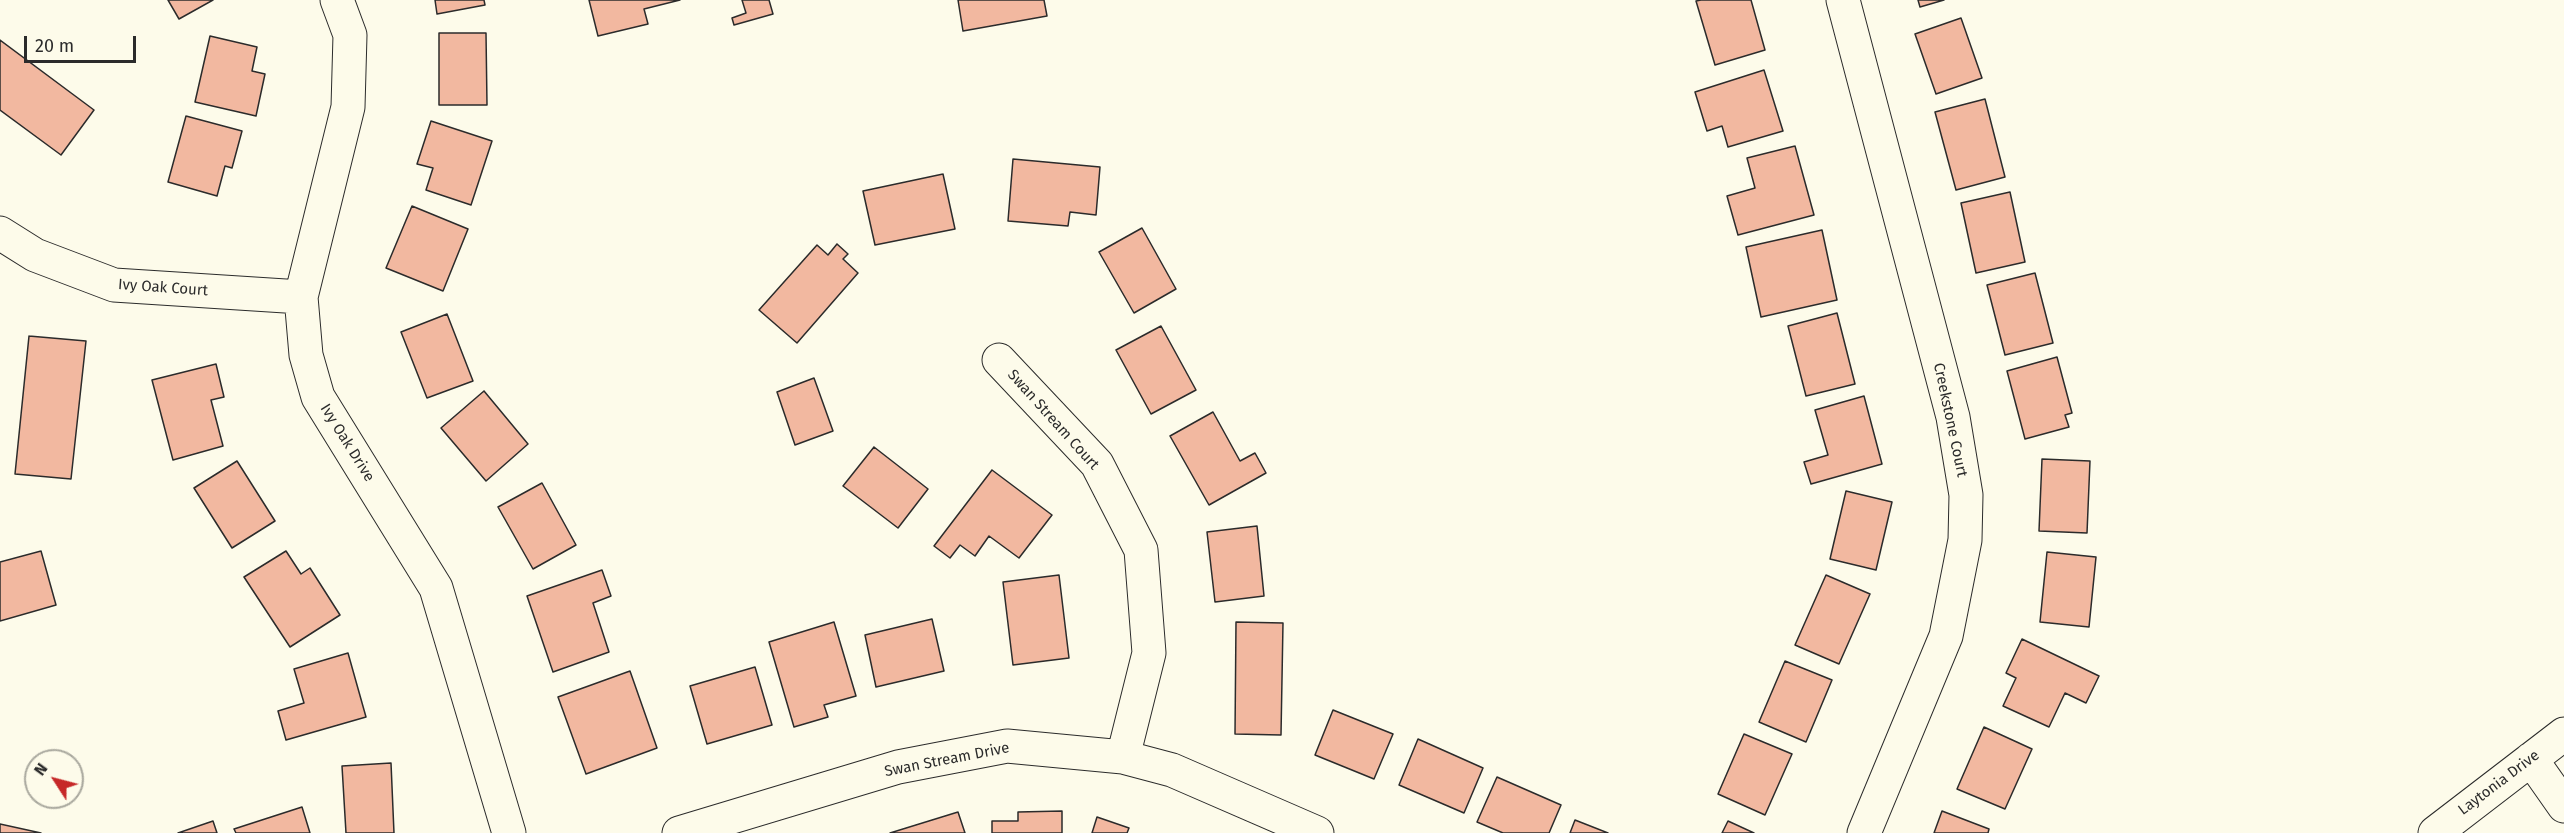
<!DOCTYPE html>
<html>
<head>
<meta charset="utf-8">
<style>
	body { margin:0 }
	#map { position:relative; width:2564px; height:833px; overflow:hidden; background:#fdfbea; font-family:"Fira Sans",sans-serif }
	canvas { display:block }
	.north { position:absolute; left:24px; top:749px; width:60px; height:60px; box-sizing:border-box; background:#fdfbea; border:2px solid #a9a89e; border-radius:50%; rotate:306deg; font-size:16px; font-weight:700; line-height:24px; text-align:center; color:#2b2b2b }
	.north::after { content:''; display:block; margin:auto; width:21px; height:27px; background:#c62828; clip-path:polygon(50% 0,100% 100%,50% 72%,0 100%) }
	.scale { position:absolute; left:24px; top:36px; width:112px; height:27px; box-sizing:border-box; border:3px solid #2b2b2b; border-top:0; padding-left:8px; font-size:18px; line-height:21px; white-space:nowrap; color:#2b2b2b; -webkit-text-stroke:4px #fdfbea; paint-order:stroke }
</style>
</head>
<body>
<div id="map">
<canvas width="2564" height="833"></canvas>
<div class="north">N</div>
<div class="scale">20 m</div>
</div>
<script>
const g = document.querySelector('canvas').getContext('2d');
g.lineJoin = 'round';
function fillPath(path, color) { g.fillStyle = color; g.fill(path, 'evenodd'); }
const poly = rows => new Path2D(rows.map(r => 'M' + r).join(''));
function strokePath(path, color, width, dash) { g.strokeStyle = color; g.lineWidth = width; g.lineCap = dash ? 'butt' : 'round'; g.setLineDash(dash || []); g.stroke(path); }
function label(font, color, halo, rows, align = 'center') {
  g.font = font + ' "Fira Sans",sans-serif'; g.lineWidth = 4.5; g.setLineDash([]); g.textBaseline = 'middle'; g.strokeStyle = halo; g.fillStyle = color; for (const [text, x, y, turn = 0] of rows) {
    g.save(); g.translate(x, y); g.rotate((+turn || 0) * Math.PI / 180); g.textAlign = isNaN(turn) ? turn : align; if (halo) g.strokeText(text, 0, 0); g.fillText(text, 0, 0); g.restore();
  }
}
const building = poly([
	[168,0,213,0,179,19,168,0],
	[435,0,484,0,485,5,437,14,435,0],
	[589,0,680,0,644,9,648,24,598,36,589,0],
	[742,0,769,0,773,14,734,25,732,18,746,13,742,0],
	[958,0,1044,0,1047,16,963,31,958,0],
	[1701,0,1751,0,1765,50,1715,65,1696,1,1701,0],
	[1918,0,1944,0,1920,7,1918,0],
	[1961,18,1982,78,1936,94,1915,34,1961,18],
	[439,33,486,33,487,105,439,105,439,33],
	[210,36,257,47,252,71,265,74,256,116,195,102,210,36],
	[0,40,94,110,61,155,0,110,0,40],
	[1764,70,1783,131,1728,147,1722,126,1707,131,1695,92,1764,70],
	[1985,99,2005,177,1956,190,1935,112,1985,99],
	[186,116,242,131,232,168,225,166,217,196,168,182,186,116],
	[431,121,492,141,471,205,426,190,433,168,417,164,431,121],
	[1795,146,1814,215,1738,235,1727,196,1755,188,1747,158,1795,146],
	[1013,159,1100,167,1096,215,1070,212,1068,226,1008,221,1013,159],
	[943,174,955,229,875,245,863,191,943,174],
	[2010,192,2025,262,1976,273,1961,203,2010,192],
	[412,206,468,229,443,291,386,268,412,206],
	[1142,228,1176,289,1134,313,1099,252,1142,228],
	[1822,230,1837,300,1761,317,1746,247,1822,230],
	[837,244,848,254,843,259,858,273,797,343,759,310,817,245,828,255,837,244],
	[2035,273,2053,343,2005,355,1987,285,2035,273],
	[1837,313,1855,384,1806,396,1788,326,1837,313],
	[447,314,473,381,427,398,401,332,447,314],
	[1161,326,1196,390,1151,414,1116,350,1161,326],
	[29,336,86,341,71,479,15,474,29,336],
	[2057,357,2072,413,2065,415,2069,427,2025,439,2007,371,2057,357],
	[216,364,224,397,211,400,223,446,173,460,152,380,216,364],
	[814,378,833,431,795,445,777,392,814,378],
	[484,391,528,444,486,481,441,428,484,391],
	[1864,396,1882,464,1811,484,1804,462,1828,455,1815,410,1864,396],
	[1213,412,1240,461,1255,453,1266,473,1209,505,1170,436,1213,412],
	[874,447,928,489,898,528,843,486,874,447],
	[2042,459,2090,461,2087,533,2039,531,2042,459],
	[237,461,275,521,232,548,194,488,237,461],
	[992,470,1052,515,1019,558,989,536,975,556,960,545,950,558,934,546,992,470],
	[542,483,576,545,533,569,498,507,542,483],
	[1846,491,1892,502,1876,570,1830,559,1846,491],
	[1257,526,1264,596,1215,602,1207,532,1257,526],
	[41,551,56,605,0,621,0,562,41,551],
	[286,551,301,574,310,568,340,615,290,647,244,577,286,551],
	[2047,552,2096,557,2089,627,2040,622,2047,552],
	[602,570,611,596,593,603,609,652,553,672,527,596,602,570],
	[1059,575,1069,658,1013,665,1003,582,1059,575],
	[1826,575,1870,594,1839,664,1795,645,1826,575],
	[932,619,944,671,876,687,865,635,932,619],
	[834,622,856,696,824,705,828,717,794,727,769,642,834,622],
	[1236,622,1283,623,1281,735,1235,734,1236,622],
	[2022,639,2099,676,2086,703,2065,693,2049,727,2003,706,2016,678,2006,673,2022,639],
	[348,653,366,717,286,740,278,711,304,703,294,669,348,653],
	[1785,661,1832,680,1806,742,1759,722,1785,661],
	[755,667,772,725,707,744,690,686,755,667],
	[630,671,657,748,586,774,558,697,630,671],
	[1333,710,1393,734,1374,779,1315,755,1333,710],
	[1984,727,2032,749,2005,809,1957,789,1984,727],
	[1744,734,1792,754,1765,815,1718,794,1744,734],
	[1418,739,1483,768,1464,813,1399,785,1418,739],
	[391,763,394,833,346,833,342,766,391,763],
	[1497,777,1561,805,1549,833,1503,833,1477,822,1497,777],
	[302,807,310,833,236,833,234,829,302,807],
	[1062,811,1062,833,992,833,992,821,1018,821,1018,812,1062,811],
	[1942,811,1989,829,1988,833,1934,833,1942,811],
	[958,812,965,833,890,833,958,812],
	[1097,817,1129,828,1127,833,1092,833,1097,817],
	[1575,820,1608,833,1570,833,1575,820],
	[213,821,217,833,178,833,213,821],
	[1728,821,1754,833,1722,833,1728,821],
	[0,824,41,833,0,833,0,824]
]);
const minor = poly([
	[337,0,350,35,348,107,301,297,306,355,318,397,436,588,509,833],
	[1843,0,1953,417,1966,495,1965,540,1946,636,1864,833],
	[0,233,35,255,114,285,301,297],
	[999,360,1097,464,1141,550,1149,653,1123,757],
	[2531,759,2564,806],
	[679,833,898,767,1007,746,1123,757,1172,770,1317,833],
	[2435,833,2564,734]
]);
const streetNames = [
	["Ivy Oak Court",163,288,4],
	["Swan Stream Court",1053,420,48],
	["Creekstone Court",1950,420,78],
	["Ivy Oak Drive",347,443,58],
	["Swan Stream Drive",947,760,-11],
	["Laytonia Drive",2499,783,-37]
];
fillPath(building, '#f2b8a0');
strokePath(building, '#2b2b2b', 1.5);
strokePath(minor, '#2b2b2b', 35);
strokePath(minor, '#fdfbea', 33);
label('15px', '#2b2b2b', '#fdfbea', streetNames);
</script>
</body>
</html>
